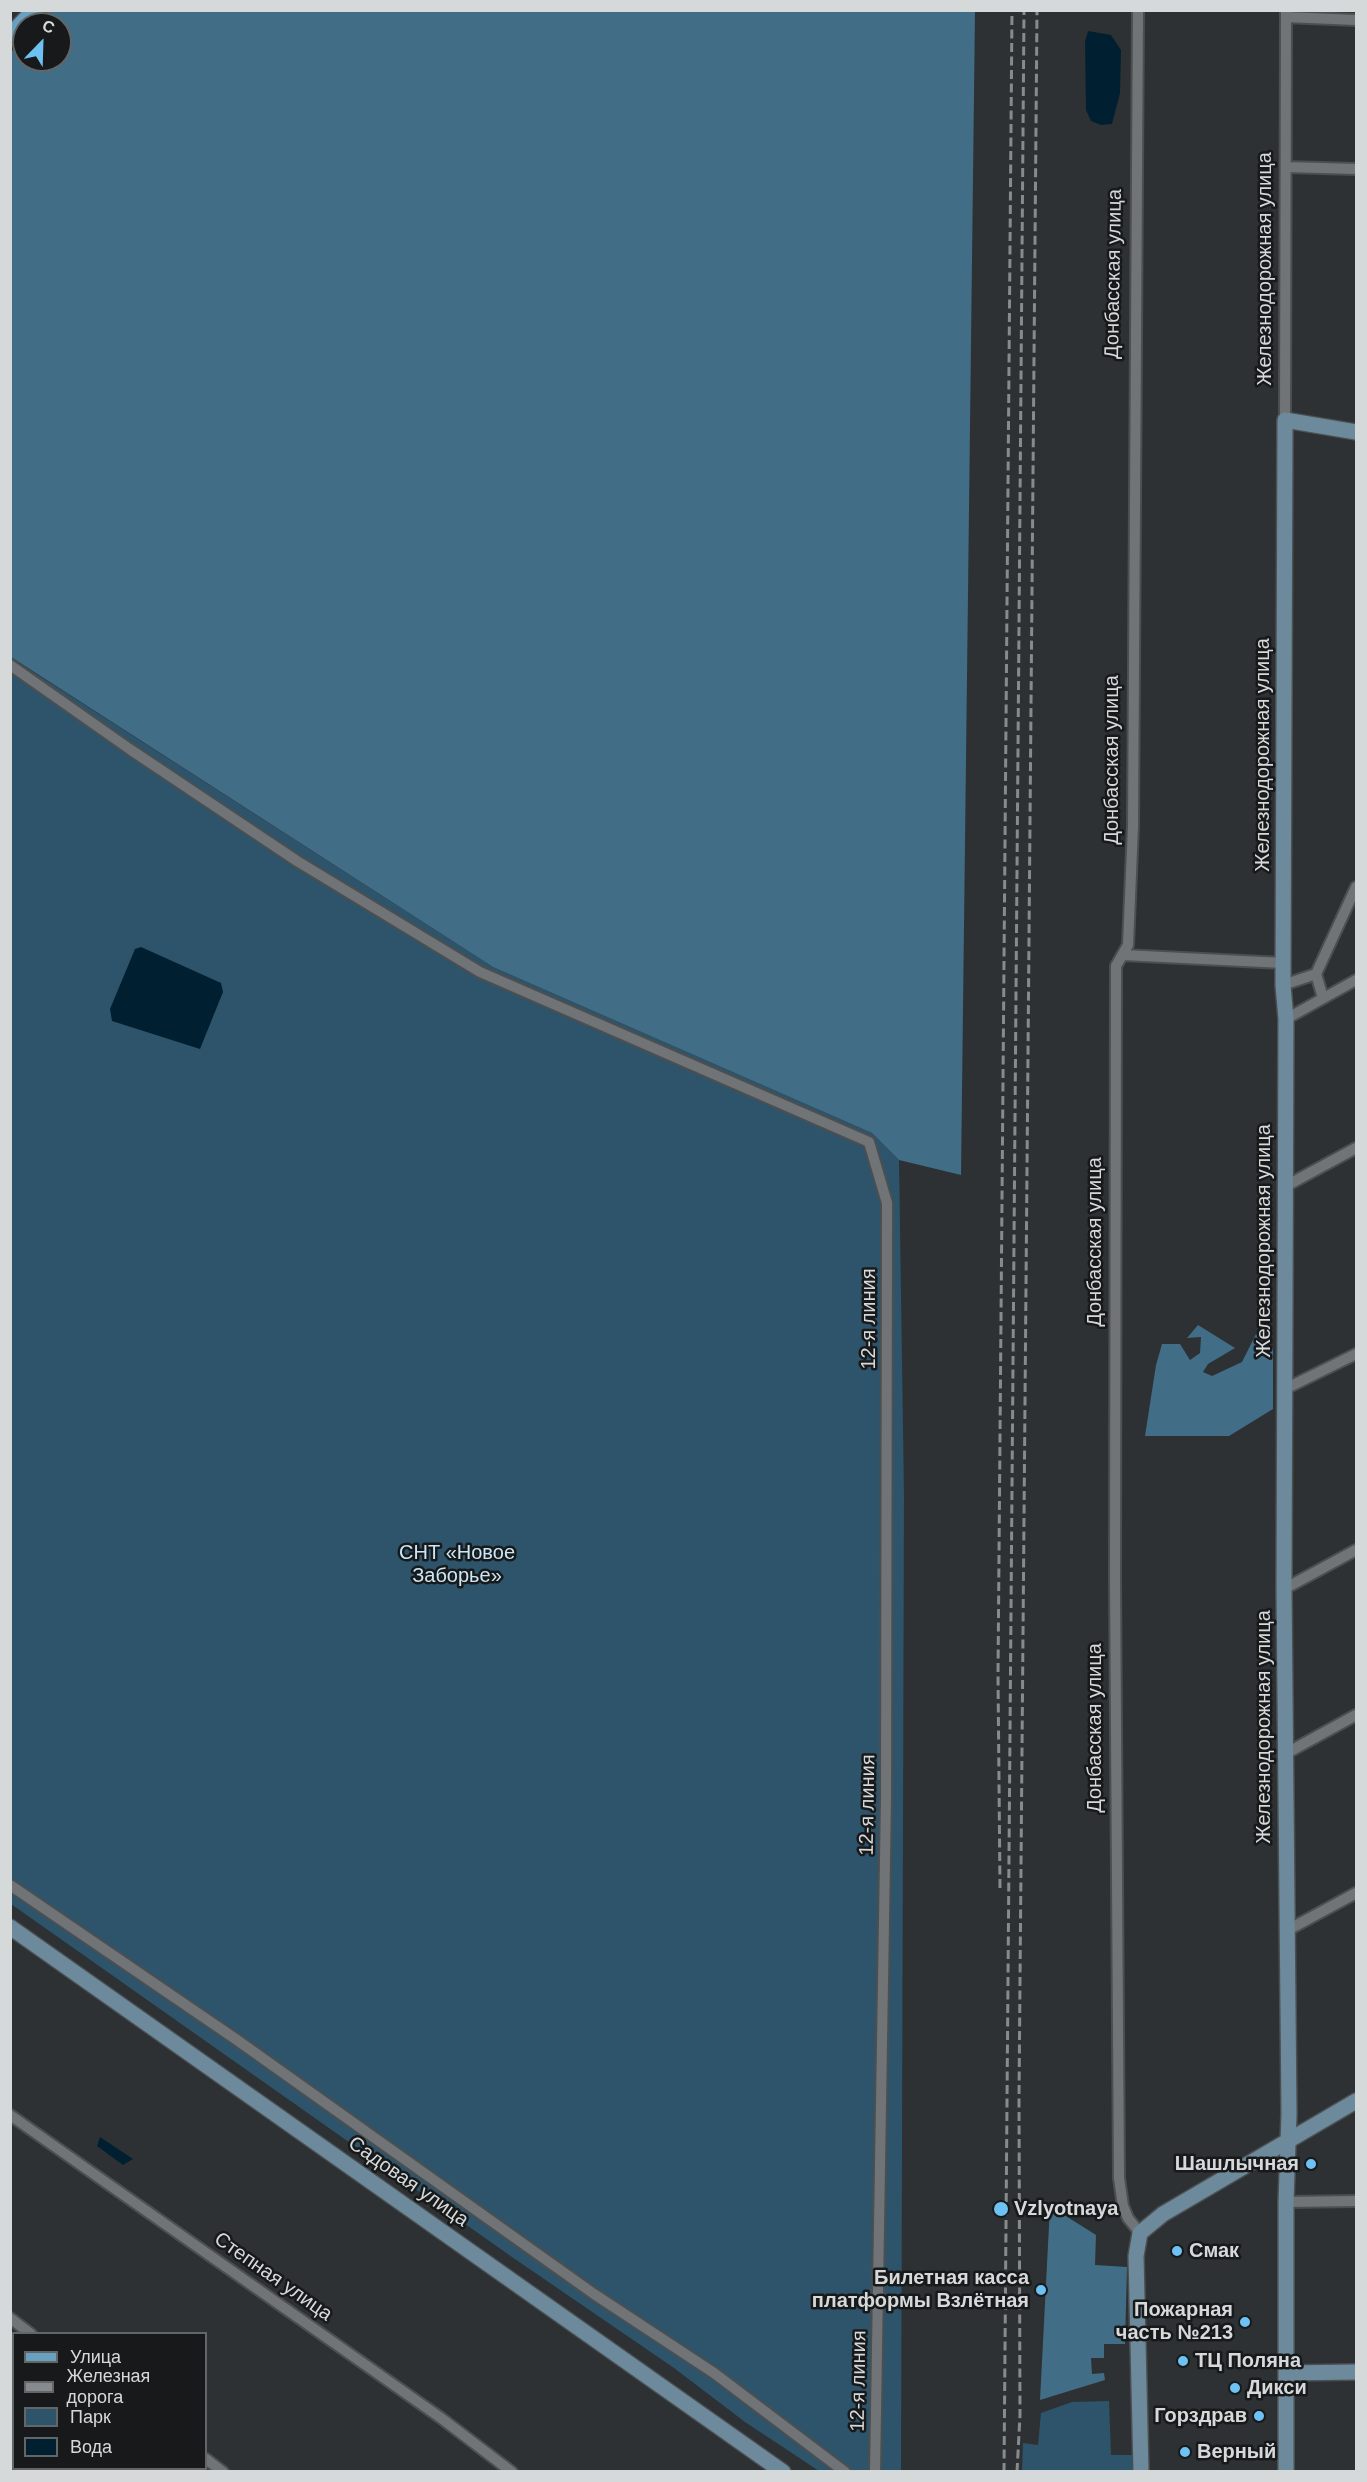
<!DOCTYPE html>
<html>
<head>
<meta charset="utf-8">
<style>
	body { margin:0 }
	#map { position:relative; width:1367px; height:2482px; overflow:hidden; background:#2d3133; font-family:Arial,sans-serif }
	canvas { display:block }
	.frame { position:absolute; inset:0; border:12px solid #d6d9da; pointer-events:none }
	.legend { position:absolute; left:12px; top:2332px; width:195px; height:138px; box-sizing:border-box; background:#17191a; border:2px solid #636667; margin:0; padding:8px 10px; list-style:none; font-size:18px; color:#d6d9da }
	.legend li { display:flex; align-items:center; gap:12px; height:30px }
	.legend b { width:30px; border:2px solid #636667 }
	.north { position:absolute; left:12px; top:12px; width:60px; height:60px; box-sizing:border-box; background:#17191a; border:2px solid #636667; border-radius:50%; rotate:23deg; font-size:16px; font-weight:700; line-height:24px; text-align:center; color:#d6d9da }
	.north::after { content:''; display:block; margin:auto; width:21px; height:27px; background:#6dc2f3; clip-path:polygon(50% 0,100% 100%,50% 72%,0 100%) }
</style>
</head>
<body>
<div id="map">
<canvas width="1367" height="2482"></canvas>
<div class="frame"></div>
<ul class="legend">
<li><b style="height:8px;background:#69a0c0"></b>Улица</li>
<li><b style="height:8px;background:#888b8d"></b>Железная дорога</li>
<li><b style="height:16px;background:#2d546a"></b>Парк</li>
<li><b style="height:16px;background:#002031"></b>Вода</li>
</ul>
<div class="north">С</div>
</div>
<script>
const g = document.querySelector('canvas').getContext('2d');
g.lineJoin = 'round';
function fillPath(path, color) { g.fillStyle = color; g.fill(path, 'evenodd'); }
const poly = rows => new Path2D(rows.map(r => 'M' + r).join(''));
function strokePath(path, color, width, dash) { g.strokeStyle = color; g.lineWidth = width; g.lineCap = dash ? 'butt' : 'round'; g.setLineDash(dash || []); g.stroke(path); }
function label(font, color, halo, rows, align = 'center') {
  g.font = font + ' Arial,sans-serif'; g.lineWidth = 5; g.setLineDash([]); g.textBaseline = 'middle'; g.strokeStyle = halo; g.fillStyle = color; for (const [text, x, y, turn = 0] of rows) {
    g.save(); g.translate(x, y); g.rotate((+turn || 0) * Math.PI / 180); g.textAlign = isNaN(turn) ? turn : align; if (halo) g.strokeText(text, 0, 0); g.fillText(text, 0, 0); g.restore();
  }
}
const green = poly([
	[10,657,493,967,872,1133,899,1160,904,1495,901,2471,819,2471,745,2422,674,2368,512,2257,11,1904],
	[1109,2401,1111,2455,1133,2455,1134,2471,1022,2472,1023,2443,1038,2445,1041,2413,1072,2402]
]);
const forest = poly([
	[48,11,975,11,961,1175,899,1160,872,1133,493,967,11,657,11,52,24,40,24,60,60,60,60,24,37,24],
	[1198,1325,1235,1348,1208,1364,1203,1372,1212,1376,1242,1362,1256,1334,1273,1348,1273,1409,1229,1436,1145,1436,1156,1365,1162,1344,1180,1344,1190,1360,1200,1353,1201,1337,1187,1338],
	[1050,2206,1096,2235,1095,2265,1127,2267,1125,2344,1104,2344,1104,2358,1091,2358,1092,2374,1104,2373,1105,2380,1040,2400]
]);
const water = poly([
	[1088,31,1111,35,1121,50,1120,93,1112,124,1101,125,1091,121,1086,110,1085,42],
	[141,947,221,983,223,992,200,1049,112,1021,110,1009,135,949],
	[100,2137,133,2159,123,2165,97,2146]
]);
const street = poly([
	[1138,10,1133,826,1128,945,1116,966,1115,1577,1119,2178,1123,2206,1128,2218,1140,2233],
	[1286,17,1356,20],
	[1286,167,1356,169],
	[1285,420,1286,10],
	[10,665,131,750,297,861,480,972,869,1142,887,1203,886,1798,875,2472],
	[1123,955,1283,963],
	[1316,974,1323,998],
	[1283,985,1316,974,1356,887],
	[1286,1019,1356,980],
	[1284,1187,1356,1148],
	[1285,1389,1356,1354],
	[1284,1589,1356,1550],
	[1285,1754,1356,1715],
	[10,1885,237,2040,594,2294,714,2373,845,2472],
	[1286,1931,1356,1893],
	[10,2115,441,2418,512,2472],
	[1286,2202,1356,2201],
	[10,2318,31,2334],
	[206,2459,223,2472]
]);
const secondary = poly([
	[10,1927,783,2472],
	[1287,2373,1356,2372],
	[1141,2472,1136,2256,1140,2233,1163,2214,1356,2101],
	[1286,2472,1286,2202,1289,2114,1284,1589,1286,1019,1283,985,1285,420,1356,432]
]);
const primary = poly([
	[10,35,34,10]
]);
const rail = poly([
	[1000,1888,998,1675,1012,10],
	[1004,2472,1024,10],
	[1017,2472,1020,2415,1019,2098,1037,10]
]);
const markers = [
	[1311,2164,6,"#6dc2f3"],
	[1001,2209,8,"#6dc2f3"],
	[1177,2251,6,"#6dc2f3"],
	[1041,2290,6,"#6dc2f3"],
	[1245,2322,6,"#6dc2f3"],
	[1183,2361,6,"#6dc2f3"],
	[1235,2388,6,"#6dc2f3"],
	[1259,2416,6,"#6dc2f3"],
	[1185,2452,6,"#6dc2f3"]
];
const streetNames = [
	["Железнодорожная улица",1265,269,-90],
	["Донбасская улица",1114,274,-89],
	["Железнодорожная улица",1263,755,-90],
	["Донбасская улица",1112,760,-90],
	["Железнодорожная улица",1264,1241,-90],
	["Донбасская улица",1095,1242,-90],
	["12-я линия",869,1319,-90],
	["Железнодорожная улица",1264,1727,-90],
	["Донбасская улица",1095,1728,-90],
	["12-я линия",868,1805,-89],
	["Садовая улица",408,2182,35],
	["Степная улица",273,2277,35],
	["12-я линия",859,2381,-89]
];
const parkNames = [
	["СНТ «Новое",457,1553],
	["Заборье»",457,1576]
];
const poiNames = [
	["Шашлычная",1299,2164,"right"],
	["Vzlyotnaya",1014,2209],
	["Смак",1189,2251],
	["Билетная касса",1029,2278,"right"],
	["платформы Взлётная",1029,2301,"right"],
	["Пожарная",1233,2310,"right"],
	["часть №213",1233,2333,"right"],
	["ТЦ Поляна",1195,2361],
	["Дикси",1247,2388],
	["Горздрав",1247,2416,"right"],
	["Верный",1197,2452]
];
fillPath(green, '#2d546a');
fillPath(forest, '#416d87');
fillPath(water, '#002031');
strokePath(street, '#4c4f50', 14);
strokePath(secondary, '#4c4f50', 18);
strokePath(primary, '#4c4f50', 18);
strokePath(street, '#707477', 10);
strokePath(secondary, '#6c8a9c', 15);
strokePath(primary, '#69a0c0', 15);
strokePath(rail, '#888b8d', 3, [9, 4.5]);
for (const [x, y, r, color] of markers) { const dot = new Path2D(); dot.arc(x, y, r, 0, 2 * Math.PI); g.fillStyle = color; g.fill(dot); strokePath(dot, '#17191a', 2); }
label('20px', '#d6d9da', '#17191a', streetNames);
label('20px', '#cae6f7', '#17191a', parkNames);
label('bold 20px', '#d6d9da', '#17191a', poiNames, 'left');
</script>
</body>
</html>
